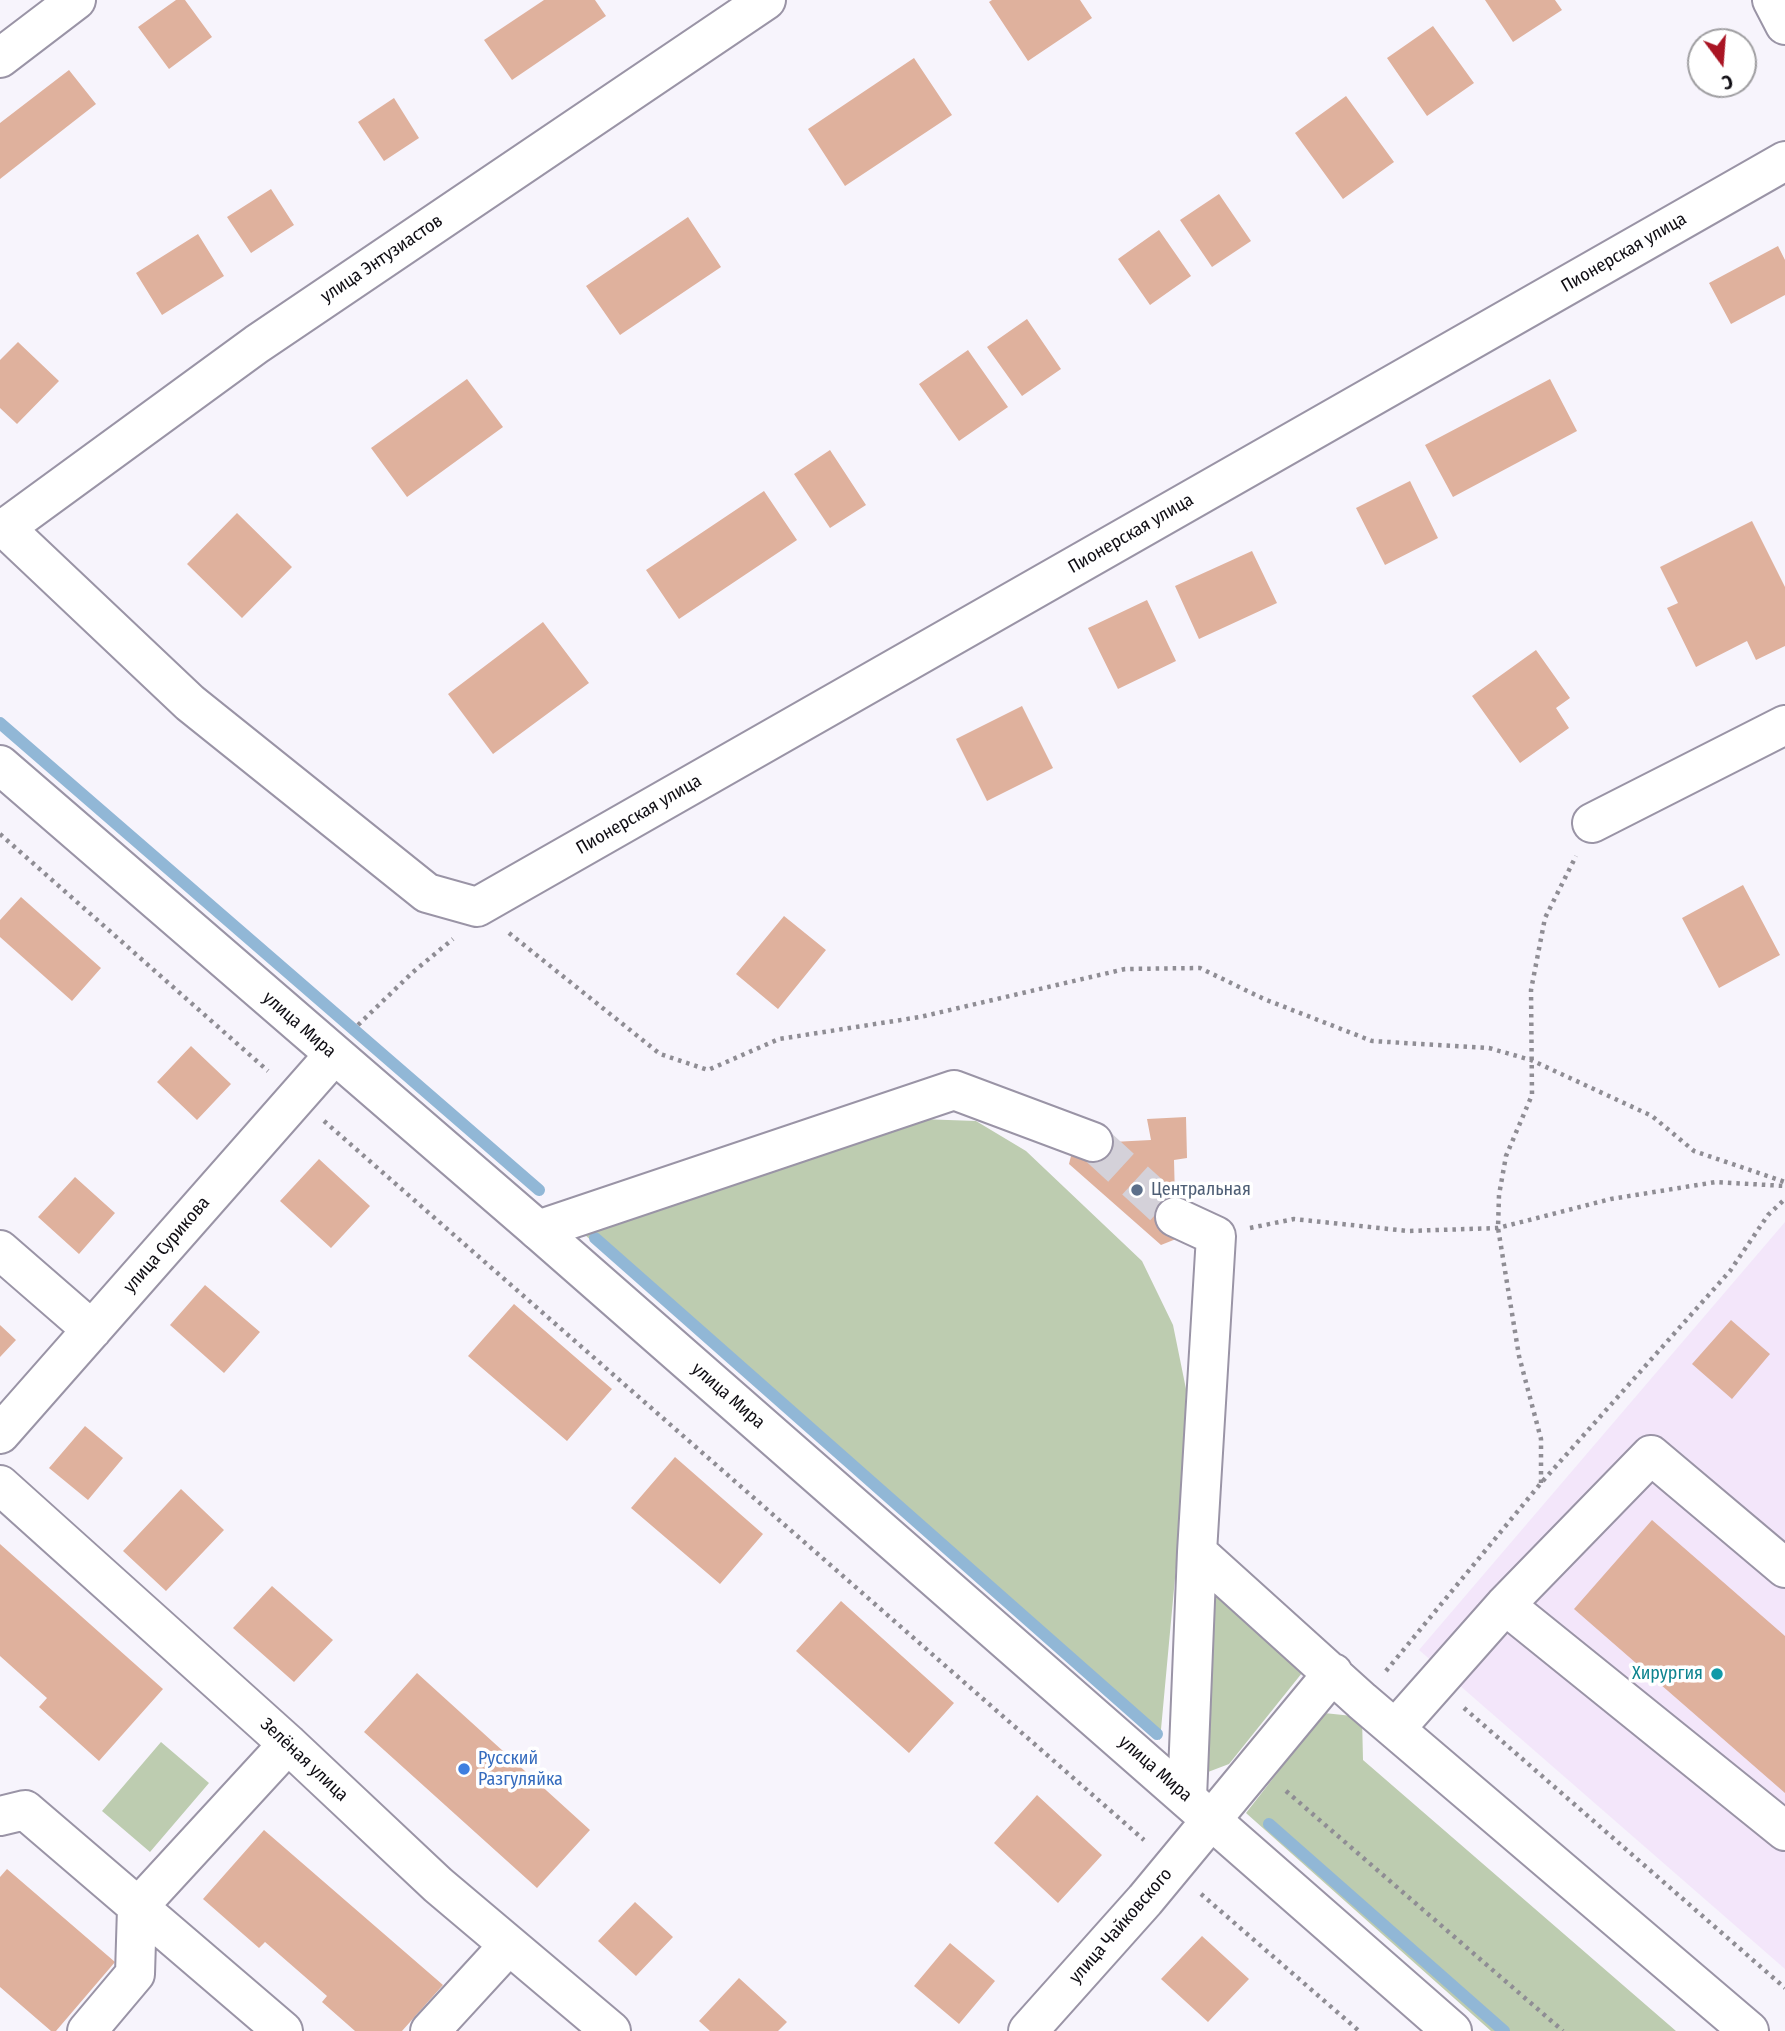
<!DOCTYPE html>
<html>
<head>
<meta charset="utf-8">
<style>
	body { margin:0 }
	#map { position:relative; width:1785px; height:2031px; overflow:hidden; background:#f7f4fc; font-family:"Fira Sans Condensed",sans-serif }
	canvas { display:block }
	.north { position:absolute; left:1687px; top:28px; width:70px; height:70px; box-sizing:border-box; background:#fff; border:2px solid #9f9ea1; border-radius:50%; rotate:164deg; font-size:19px; font-weight:700; line-height:28px; text-align:center; color:#0f0d13 }
	.north::after { content:''; display:block; margin:auto; width:24px; height:32px; background:#a91423; clip-path:polygon(50% 0,100% 100%,50% 72%,0 100%) }
</style>
</head>
<body>
<div id="map">
<canvas width="1785" height="2031"></canvas>
<div class="north">С</div>
</div>
<script>
const g = document.querySelector('canvas').getContext('2d');
g.lineJoin = 'round';
function fillPath(path, color) { g.fillStyle = color; g.fill(path, 'evenodd'); }
const poly = rows => new Path2D(rows.map(r => 'M' + r).join(''));
function strokePath(path, color, width, dash) { g.strokeStyle = color; g.lineWidth = width; g.lineCap = dash ? 'butt' : 'round'; g.setLineDash(dash || []); g.stroke(path); }
function label(font, color, halo, rows, align = 'center') {
  g.font = font + ' "Fira Sans Condensed",sans-serif'; g.lineWidth = 7; g.setLineDash([]); g.textBaseline = 'middle'; g.strokeStyle = halo; g.fillStyle = color; for (const [text, x, y, turn = 0] of rows) {
    g.save(); g.translate(x, y); g.rotate((+turn || 0) * Math.PI / 180); g.textAlign = isNaN(turn) ? turn : align; if (halo) g.strokeText(text, 0, 0); g.fillText(text, 0, 0); g.restore();
  }
}
const medical = poly([
	[1785,1222,1785,1969,1419,1650]
]);
const green = poly([
	[920,1119,976,1121,1026,1151,1142,1261,1173,1325,1186,1389,1184,1481,1160,1740,585,1235],
	[1211,1592,1302,1673,1229,1764,1208,1772,1201,1715],
	[1324,1713,1362,1717,1363,1760,1676,2031,1491,2031,1246,1813],
	[161,1742,209,1783,150,1852,102,1811]
]);
const stream = poly([
	[0,723,539,1190],
	[595,1238,1157,1734],
	[1269,1824,1504,2031]
]);
const building = poly([
	[176,0,185,0,212,37,169,69,138,27],
	[544,0,595,0,606,16,512,80,484,40],
	[992,0,1080,0,1092,18,1028,61,989,2],
	[1485,0,1555,0,1562,10,1513,42],
	[1433,26,1474,83,1427,116,1387,58],
	[914,58,952,115,845,186,808,129],
	[69,70,96,104,0,179,0,123],
	[1346,96,1394,162,1343,199,1295,133],
	[394,98,419,138,384,161,358,122],
	[271,189,294,225,251,253,227,217],
	[1219,194,1251,241,1212,267,1180,220],
	[688,217,721,267,620,335,586,286],
	[1159,230,1191,276,1150,305,1118,259],
	[198,234,224,276,162,315,136,273],
	[1778,246,1785,260,1785,295,1731,324,1709,283],
	[1027,319,1061,369,1022,396,987,347],
	[18,342,59,381,17,424,0,408,0,360],
	[968,350,1008,407,959,441,919,384],
	[467,379,503,427,407,497,371,448],
	[1550,379,1577,431,1453,497,1425,445],
	[830,450,866,505,830,528,794,474],
	[1410,481,1438,538,1385,565,1356,508],
	[764,491,797,540,679,619,646,570],
	[237,513,292,567,242,618,187,564],
	[1752,521,1785,587,1785,646,1756,660,1747,641,1696,667,1667,608,1678,603,1660,567],
	[1252,551,1277,603,1199,639,1175,586],
	[1147,600,1176,661,1118,689,1088,628],
	[543,622,589,683,493,754,448,694],
	[1536,650,1570,698,1556,708,1569,728,1520,763,1472,696],
	[1022,706,1053,768,987,801,956,739],
	[1743,885,1780,955,1719,988,1682,918],
	[21,897,101,968,72,1001,0,937,0,920],
	[784,916,826,950,778,1009,736,974],
	[191,1046,231,1084,197,1120,157,1082],
	[1186,1117,1187,1158,1174,1160,1176,1239,1161,1245,1069,1164,1074,1144,1151,1140,1147,1119],
	[319,1159,370,1206,331,1248,280,1201],
	[75,1177,115,1213,79,1254,38,1217],
	[205,1285,260,1332,224,1373,170,1325],
	[514,1304,612,1389,567,1441,468,1356],
	[1731,1320,1770,1354,1732,1399,1692,1364],
	[0,1325,16,1340,0,1357],
	[85,1426,123,1458,88,1500,49,1468],
	[675,1457,763,1534,720,1584,631,1508],
	[181,1489,224,1530,166,1591,123,1551],
	[1652,1520,1785,1636,1785,1793,1574,1609],
	[0,1544,163,1689,99,1761,39,1707,47,1698,0,1656],
	[272,1586,333,1640,294,1682,233,1628],
	[841,1601,954,1703,909,1753,796,1651],
	[417,1673,590,1830,537,1888,364,1732],
	[1037,1795,1102,1855,1058,1903,994,1843],
	[264,1830,443,1985,402,2031,355,2031,322,2002,327,1996,265,1942,259,1948,203,1899],
	[7,1869,115,1962,56,2031,51,2031,0,1987,0,1877],
	[635,1902,673,1937,636,1976,598,1941],
	[1202,1936,1249,1979,1208,2022,1161,1979],
	[950,1943,995,1981,959,2024,914,1986],
	[739,1978,787,2022,778,2031,710,2031,699,2021]
]);
const minorTunnel = poly([
	[1093,1142,1175,1217]
]);
const path = poly([
	[0,834,268,1071],
	[509,933,660,1054,708,1070,779,1039,920,1017,1125,969,1200,968,1264,999,1372,1041,1489,1048,1531,1060,1652,1116,1694,1151,1785,1182],
	[358,1025,413,972,453,939],
	[324,1121,1144,1840],
	[1250,1228,1294,1219,1408,1231,1498,1228,1611,1199,1716,1182,1785,1186],
	[1541,1483,1541,1439,1519,1356,1498,1228,1499,1195,1506,1156,1532,1095,1531,990,1545,918,1576,856],
	[1386,1671,1541,1483,1730,1271,1768,1215,1785,1199],
	[1464,1708,1785,1988],
	[1286,1791,1563,2031],
	[1201,1894,1359,2031]
]);
const minor = poly([
	[1772,0,1785,25],
	[0,58,76,0],
	[0,527,5,528,190,703,427,893,477,907,1785,161],
	[5,528,257,344,766,0],
	[1592,823,1785,725],
	[1175,1217,1216,1236,1197,1552,1187,1798],
	[538,1230,954,1090,1093,1142],
	[0,1250,92,1330],
	[0,1434,334,1055],
	[0,1485,288,1744,438,1885,611,2031],
	[1197,1552,1362,1701,1749,2031],
	[1505,1605,1785,1831],
	[1396,1728,1505,1605,1651,1455,1785,1568],
	[0,1816,25,1810,283,2031],
	[87,2031,135,1974,137,1908,288,1744],
	[430,2031,509,1945],
	[1028,2031,1145,1900,1333,1673]
]);
const major = poly([
	[0,765,538,1230,1452,2031]
]);
const markers = [
	[1137,1190,7,"#5c6f8a"],
	[1717,1674,7,"#0f9aa8"],
	[464,1769,7,"#3f7fe0"]
];
const streetNames = [
	["Пионерская улица",1624,253,-30],
	["улица Энтузиастов",382,259,-34],
	["Пионерская улица",1131,534,-30],
	["Пионерская улица",639,815,-30],
	["улица Мира",299,1025,41],
	["улица Сурикова",167,1245,-49],
	["улица Мира",728,1396,41],
	["Зелёная улица",304,1760,43],
	["улица Мира",1155,1769,41],
	["улица Чайковского",1121,1926,-49]
];
const serviceNames = [
	["Центральная",1151,1190]
];
const cultureNames = [
	["Хирургия",1703,1674]
];
const shopNames = [
	["Русский",478,1759],
	["Разгуляйка",478,1780]
];
fillPath(medical, '#f3e6fa');
fillPath(green, '#bdccb0');
strokePath(stream, '#91b7d6', 12);
fillPath(building, '#dfb19d');
strokePath(minorTunnel, '#d4d1d9', 38, [38, 19]);
strokePath(minor, '#9a94a6', 42);
strokePath(major, '#9a94a6', 42);
strokePath(path, '#8f8d94', 4.5, [3.5, 5]);
strokePath(minor, '#fff', 38);
strokePath(major, '#fff', 38);
for (const [x, y, r, color] of markers) { const dot = new Path2D(); dot.arc(x, y, r, 0, 2 * Math.PI); g.fillStyle = color; g.fill(dot); strokePath(dot, '#fff', 2.5); }
label('18px', '#0f0d13', '#fff', streetNames);
label('18px', '#4e5e75', '#fff', serviceNames, 'left');
label('18px', '#0d838f', '#fff', cultureNames, 'right');
label('18px', '#366cbe', '#fff', shopNames, 'left');
</script>
</body>
</html>
